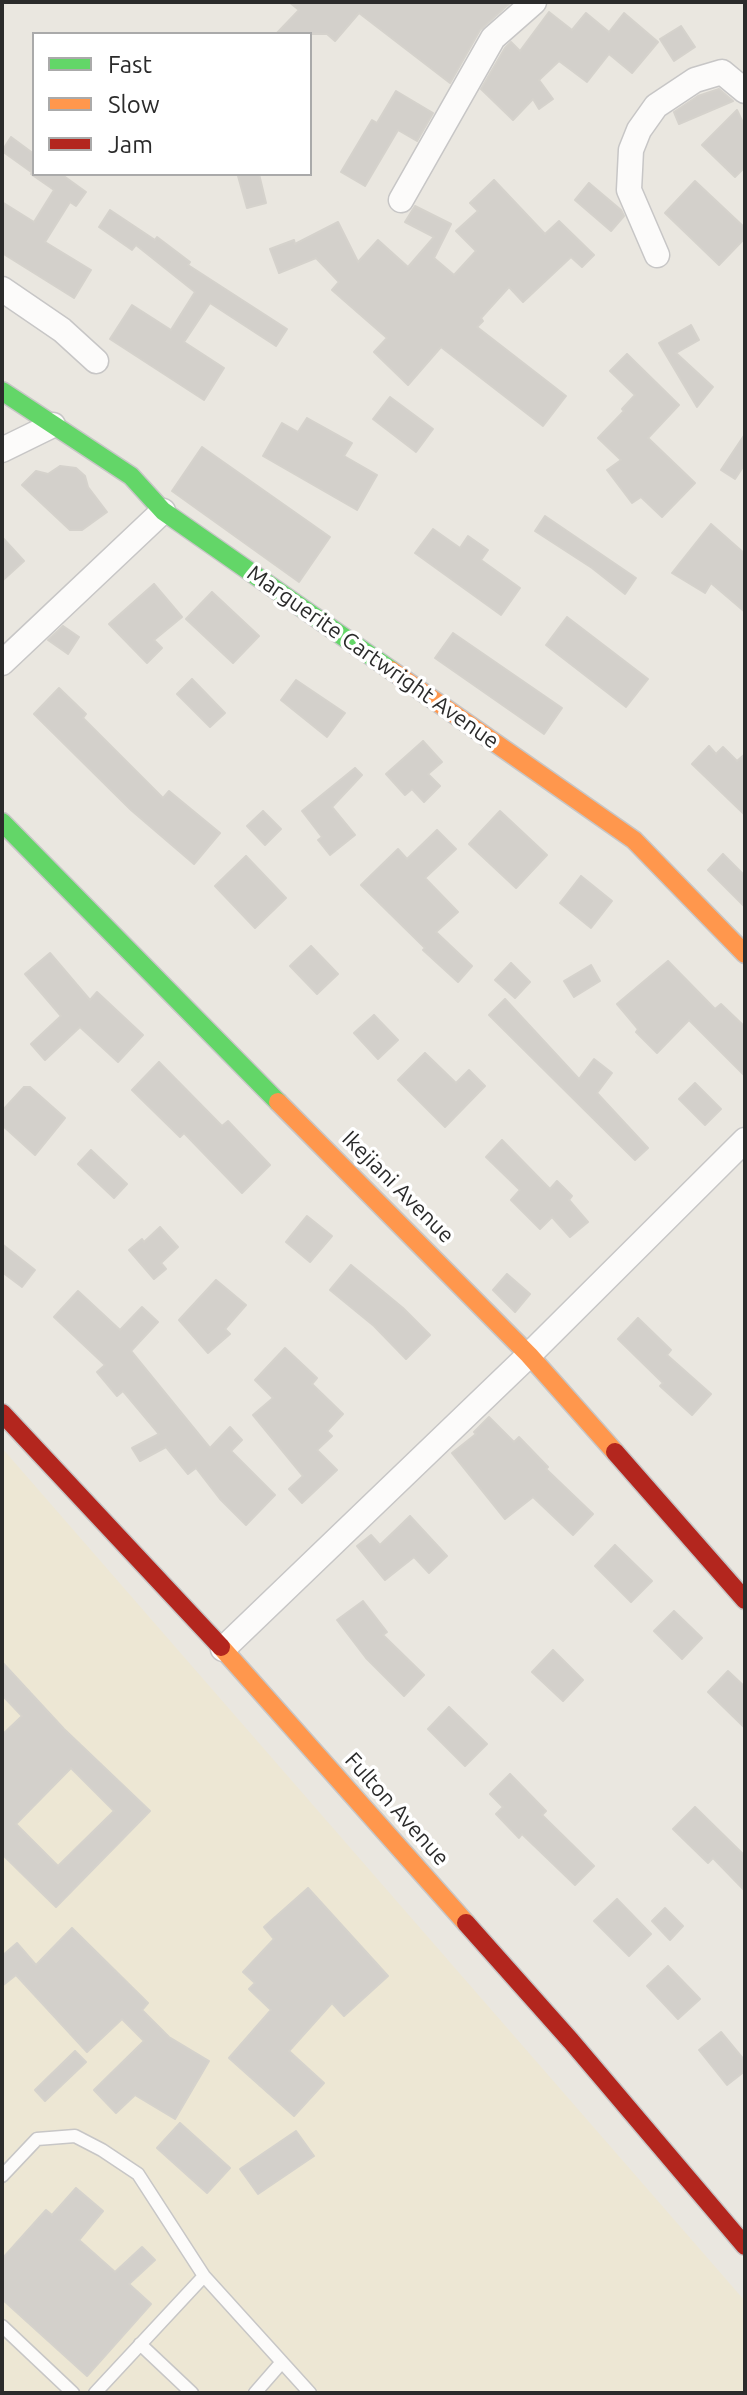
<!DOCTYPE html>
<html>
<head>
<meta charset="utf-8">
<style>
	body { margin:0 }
	#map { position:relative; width:747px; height:2395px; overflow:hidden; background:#eae7e0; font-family:Ubuntu,sans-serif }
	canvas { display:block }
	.frame { position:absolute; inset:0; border:4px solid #2b2b2b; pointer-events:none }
	.legend { position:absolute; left:32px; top:32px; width:280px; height:144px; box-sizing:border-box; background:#fff; border:2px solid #aaa; margin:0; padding:10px 14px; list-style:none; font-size:24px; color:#2b2b2b }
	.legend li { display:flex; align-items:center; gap:16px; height:40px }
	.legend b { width:40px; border:2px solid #aaa }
</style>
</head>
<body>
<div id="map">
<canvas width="747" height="2395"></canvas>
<div class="frame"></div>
<ul class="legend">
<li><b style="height:10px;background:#63d668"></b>Fast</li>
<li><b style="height:10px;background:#ff974d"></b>Slow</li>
<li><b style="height:10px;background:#b3261e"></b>Jam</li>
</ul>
</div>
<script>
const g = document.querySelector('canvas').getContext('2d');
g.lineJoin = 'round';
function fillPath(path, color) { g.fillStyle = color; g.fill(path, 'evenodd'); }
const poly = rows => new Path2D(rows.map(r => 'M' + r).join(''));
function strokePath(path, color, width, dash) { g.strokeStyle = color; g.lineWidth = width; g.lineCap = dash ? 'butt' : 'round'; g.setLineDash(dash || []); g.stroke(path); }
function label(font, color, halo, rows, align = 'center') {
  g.font = font + ' Ubuntu,sans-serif'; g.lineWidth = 7; g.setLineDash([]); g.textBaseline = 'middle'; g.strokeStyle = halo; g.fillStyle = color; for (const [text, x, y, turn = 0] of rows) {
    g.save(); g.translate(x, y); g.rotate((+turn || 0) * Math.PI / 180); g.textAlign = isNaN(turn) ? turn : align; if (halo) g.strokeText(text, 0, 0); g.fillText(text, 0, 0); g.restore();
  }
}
const education = poly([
	[2,1448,745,2301,745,2393,2,2393]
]);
const building = poly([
	[289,2,511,2,480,30,450,83,359,13,335,41,327,34,276,34,299,10,289,2],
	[549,12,572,30,586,13,609,32,624,13,658,42,632,73,609,54,587,82,559,61,539,80,553,99,539,109,533,99,513,120,481,89,505,48,511,42,520,51,549,12],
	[681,26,695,47,674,61,660,39,681,26],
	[719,89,733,101,679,124,674,112,698,96,719,89],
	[396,91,433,113,417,141,398,130,365,186,341,172,372,120,377,123,396,91],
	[737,110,745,127,745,167,735,177,702,145,737,110],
	[11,137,34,154,34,174,2,151,11,137],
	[31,174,61,174,86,192,76,206,70,202,45,242,91,270,74,298,2,253,2,202,34,222,54,190,31,174],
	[248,174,259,174,266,203,247,208,238,176,248,174],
	[494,180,545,234,559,221,594,255,582,267,571,257,523,302,509,287,481,318,483,321,477,327,566,396,543,426,441,347,408,385,374,352,387,338,332,290,339,282,316,258,279,273,270,249,294,240,295,244,338,222,358,262,378,240,408,267,434,237,405,222,415,206,451,224,434,258,454,275,476,251,456,231,478,211,470,203,494,180],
	[695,181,745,228,745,238,719,265,665,213,695,181],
	[589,183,621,210,624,216,611,231,575,200,589,183],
	[110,210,155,240,157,237,190,262,188,265,287,329,276,346,210,303,184,342,224,368,204,400,110,339,132,305,171,330,195,292,136,245,132,250,99,227,110,210],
	[691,325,699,340,676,353,713,387,697,407,659,343,691,325],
	[627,354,679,405,648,438,695,483,662,517,641,497,632,503,607,470,621,460,598,438,624,411,622,409,635,395,610,371,627,354],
	[390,397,433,429,416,452,373,419,390,397],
	[307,418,352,443,344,456,377,475,357,510,263,456,282,423,298,432,307,418],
	[745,434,745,464,735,479,721,470,745,434],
	[202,447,330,537,299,582,172,491,202,447],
	[60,466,76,468,85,476,88,487,107,512,82,530,70,530,22,485,36,471,48,474,60,466],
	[545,516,636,578,625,594,592,568,535,531,545,516],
	[711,524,745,554,745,612,711,583,705,593,672,573,711,524],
	[433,529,460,548,468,536,488,550,481,560,520,588,501,615,415,553,433,529],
	[2,537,24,561,2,581,2,537],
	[154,584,182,617,154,640,162,648,147,663,109,624,154,584],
	[212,592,259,636,233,663,186,619,212,592],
	[567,617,648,679,626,707,546,645,567,617],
	[63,626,79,637,68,654,48,640,63,626],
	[453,633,562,708,544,734,435,658,453,633],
	[192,679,225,713,210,727,177,694,192,679],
	[296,680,345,713,327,737,281,700,296,680],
	[59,688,86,714,83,718,163,798,169,791,220,833,194,864,131,810,34,714,59,688],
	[423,741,442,762,428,774,440,786,424,802,412,789,405,795,386,774,423,741],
	[709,746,716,754,723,747,737,761,745,754,745,815,692,764,709,746],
	[355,768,362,775,332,807,355,835,330,855,318,840,322,837,302,811,355,768],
	[263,811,281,829,265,845,247,826,263,811],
	[500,811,547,855,516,888,469,844,500,811],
	[437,830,456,849,425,878,458,912,436,932,472,966,458,982,423,950,425,948,361,885,398,849,407,859,437,830],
	[723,854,745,876,745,907,708,870,723,854],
	[246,856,286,898,255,928,215,886,246,856],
	[581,876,612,901,591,928,560,903,581,876],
	[311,946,338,974,317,994,290,966,311,946],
	[50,953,90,1000,97,992,143,1035,118,1062,80,1027,45,1060,31,1044,61,1016,25,974,50,953],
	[668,961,715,1009,721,1004,745,1027,745,1076,689,1020,657,1053,636,1032,638,1029,617,1004,668,961],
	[511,963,530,982,515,998,495,980,511,963],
	[591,965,600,981,574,997,564,981,591,965],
	[505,999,579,1079,594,1059,612,1073,597,1093,648,1148,635,1160,489,1015,505,999],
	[374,1015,398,1040,378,1059,354,1033,374,1015],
	[425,1053,456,1083,469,1070,485,1086,445,1127,398,1080,425,1053],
	[159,1062,222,1126,228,1121,270,1165,242,1193,184,1133,180,1137,132,1090,159,1062],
	[695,1083,721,1109,705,1125,679,1099,695,1083],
	[24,1087,30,1087,65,1118,35,1155,2,1125,2,1111,24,1087],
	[502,1140,550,1189,557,1181,572,1196,569,1200,588,1222,570,1237,552,1217,540,1229,511,1200,520,1190,486,1157,502,1140],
	[91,1150,127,1184,114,1198,78,1164,91,1150],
	[307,1216,332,1236,310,1262,286,1242,307,1216],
	[160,1227,178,1247,161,1263,166,1269,154,1279,129,1250,142,1239,144,1242,160,1227],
	[2,1244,35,1270,22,1287,2,1272,2,1244],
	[351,1265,403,1308,430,1335,406,1359,374,1326,330,1290,351,1265],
	[507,1274,530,1294,515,1312,493,1290,507,1274],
	[216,1280,246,1305,225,1329,230,1334,208,1353,179,1320,216,1280],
	[78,1291,120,1330,142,1307,158,1322,131,1351,210,1448,230,1427,242,1440,231,1451,275,1495,246,1525,220,1499,196,1468,188,1474,166,1447,140,1461,132,1448,159,1434,123,1391,117,1396,97,1372,105,1365,54,1317,78,1291],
	[638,1318,671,1350,667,1355,711,1394,692,1415,660,1386,663,1383,618,1339,638,1318],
	[285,1348,317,1378,312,1384,343,1414,327,1431,332,1436,317,1450,337,1470,302,1503,289,1489,303,1476,253,1415,273,1398,255,1380,285,1348],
	[489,1417,514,1442,519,1437,548,1467,546,1469,593,1514,573,1535,533,1497,505,1519,452,1453,476,1434,474,1432,489,1417],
	[410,1516,447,1556,429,1573,414,1557,385,1580,357,1546,371,1535,380,1545,410,1516],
	[615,1545,652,1581,631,1602,595,1566,615,1545],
	[363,1601,387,1632,383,1635,424,1675,404,1696,366,1658,337,1620,363,1601],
	[674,1611,702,1638,682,1659,654,1631,674,1611],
	[553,1650,583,1680,563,1701,532,1672,553,1650],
	[2,1662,64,1729,150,1811,56,1907,2,1854,2,1735,22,1716,2,1695,2,1662],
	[71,1768,114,1811,58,1866,16,1824,71,1768],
	[728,1671,745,1687,745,1728,708,1692,728,1671],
	[449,1707,487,1744,465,1766,428,1729,449,1707],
	[510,1774,546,1811,542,1815,594,1866,575,1885,522,1834,519,1838,496,1814,503,1807,490,1794,510,1774],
	[695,1807,745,1856,745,1891,713,1858,708,1863,673,1829,695,1807],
	[308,1888,388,1976,344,2016,332,2003,289,2051,324,2083,294,2116,229,2058,271,2010,249,1989,255,1983,243,1972,274,1939,264,1927,308,1888],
	[617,1899,651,1934,629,1956,594,1921,617,1899],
	[665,1908,683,1926,670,1940,652,1921,665,1908],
	[72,1928,148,2003,142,2010,169,2037,209,2061,175,2119,135,2095,116,2113,94,2090,144,2041,122,2019,87,2052,16,1975,2,1986,2,1956,17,1943,36,1965,72,1928],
	[668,1966,700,1999,678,2019,647,1986,668,1966],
	[721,2032,745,2061,745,2071,727,2085,699,2050,721,2032],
	[75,2051,86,2062,45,2101,35,2090,75,2051],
	[180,2123,230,2168,207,2193,157,2148,180,2123],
	[296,2131,314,2156,258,2194,240,2169,296,2131],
	[76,2188,103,2211,79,2240,115,2272,142,2247,155,2260,129,2284,151,2304,87,2376,2,2299,2,2259,46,2210,52,2215,76,2188]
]);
const lane = poly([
	[2,2176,37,2139,75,2136,102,2150,138,2174,204,2276,310,2393],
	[2,2326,73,2393],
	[140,2344,192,2393],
	[95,2393,204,2276],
	[255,2393,282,2362]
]);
const street = poly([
	[401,200,493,38,534,2],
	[657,255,629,190,631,150,639,130,656,106,695,80,722,72,745,91],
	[2,289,62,330,96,361],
	[2,450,53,425],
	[2,663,163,511],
	[223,1649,529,1355,745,1140]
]);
const fast = poly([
	[2,391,131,476,163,511,391,670],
	[2,822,278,1102]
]);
const slow = poly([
	[391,670,634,840,745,954],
	[278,1102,529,1355,615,1452],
	[221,1647,466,1923]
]);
const jam = poly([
	[2,1413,221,1647],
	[615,1452,745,1600],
	[466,1923,571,2041,745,2246]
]);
const streetNames = [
	["Marguerite Cartwright Avenue",373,657,35],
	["Ikejiani Avenue",398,1187,45],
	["Fulton Avenue",397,1809,48]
];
fillPath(education, '#ede7d4');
fillPath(building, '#d3d0cb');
strokePath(building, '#d5d2cc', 2);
strokePath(lane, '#c7c6c6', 15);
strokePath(street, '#c7c6c6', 27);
strokePath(fast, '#c7c6c6', 21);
strokePath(slow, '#c7c6c6', 21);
strokePath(jam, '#c7c6c6', 21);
strokePath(lane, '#fcfbfa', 12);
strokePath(street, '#fcfbfa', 24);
strokePath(fast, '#63d668', 18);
strokePath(slow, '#ff974d', 18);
strokePath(jam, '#b3261e', 18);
label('22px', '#2b2b2b', '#fff', streetNames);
</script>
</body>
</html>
